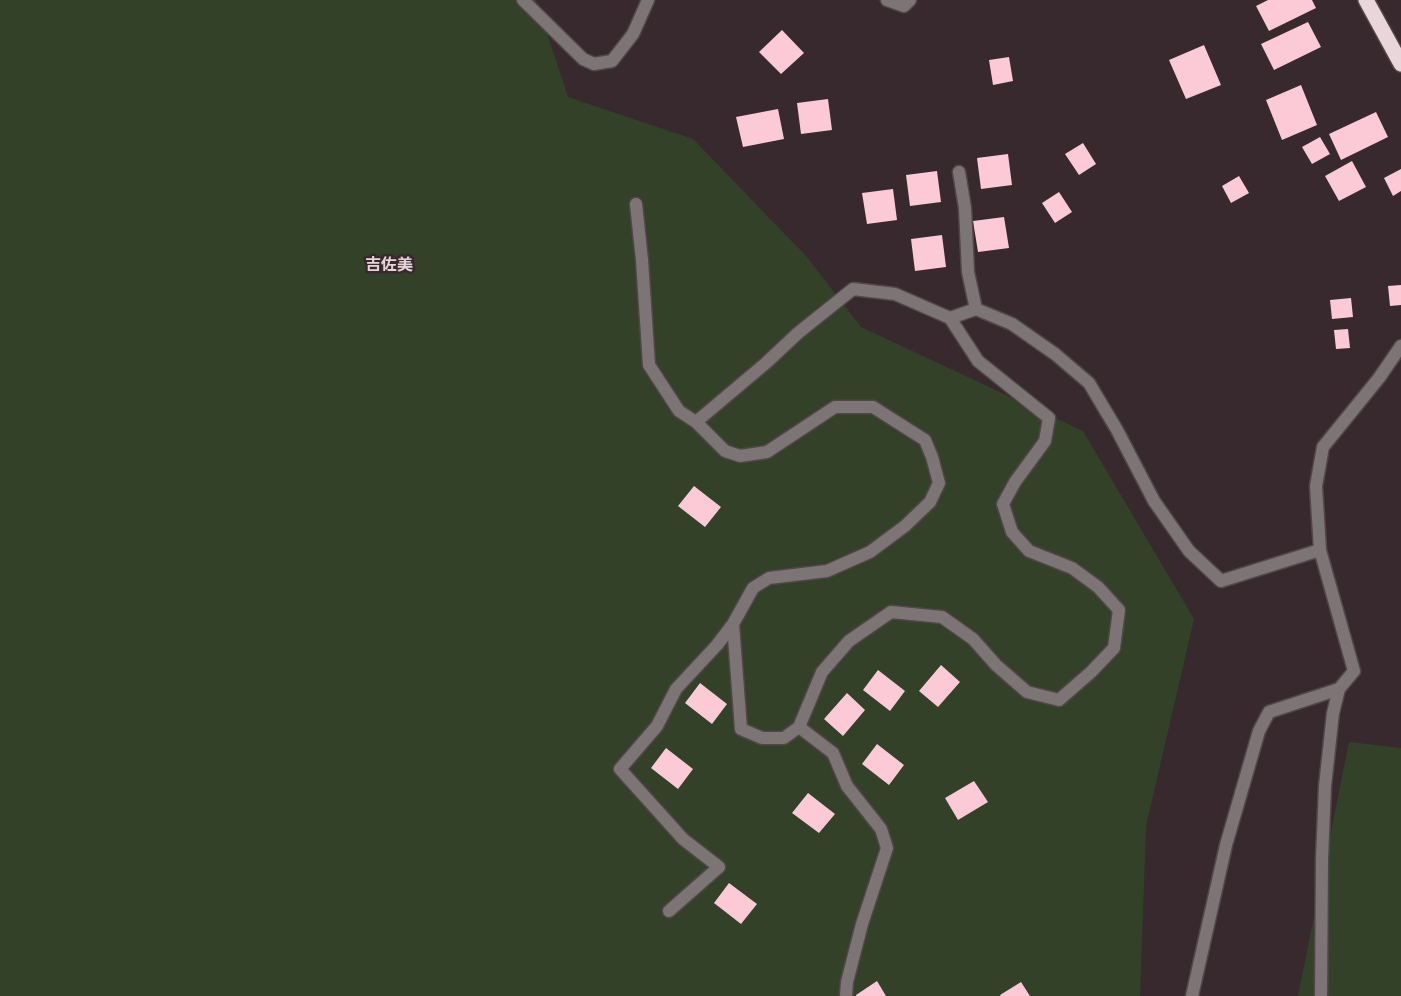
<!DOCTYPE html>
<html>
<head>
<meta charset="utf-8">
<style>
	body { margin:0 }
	canvas { display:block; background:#37292d }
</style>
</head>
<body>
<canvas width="1401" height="996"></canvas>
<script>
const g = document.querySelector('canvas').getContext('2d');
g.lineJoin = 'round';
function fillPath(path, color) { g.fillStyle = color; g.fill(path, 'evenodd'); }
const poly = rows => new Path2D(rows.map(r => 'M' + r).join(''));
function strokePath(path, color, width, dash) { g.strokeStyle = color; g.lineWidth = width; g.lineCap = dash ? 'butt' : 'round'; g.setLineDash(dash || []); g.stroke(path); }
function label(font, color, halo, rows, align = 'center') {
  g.font = font + ' Arial,"Noto Sans JP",sans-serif'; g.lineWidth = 5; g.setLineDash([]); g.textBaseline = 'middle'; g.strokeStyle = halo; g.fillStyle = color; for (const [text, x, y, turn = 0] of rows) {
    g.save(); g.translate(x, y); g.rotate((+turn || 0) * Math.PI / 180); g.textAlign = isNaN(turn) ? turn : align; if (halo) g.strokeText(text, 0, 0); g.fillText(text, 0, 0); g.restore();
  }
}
const green = poly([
	[0,0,536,0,568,97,693,139,806,256,861,327,1083,431,1194,619,1146,826,1140,996,0,996],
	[1349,742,1401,748,1401,996,1298,996]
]);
const building = poly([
	[1268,0,1312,0,1316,8,1269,31,1256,6],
	[1308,22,1321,47,1274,70,1261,44],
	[782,30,804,53,781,74,759,52],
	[1204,45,1221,85,1186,99,1169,60],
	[1009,57,1013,81,993,85,989,60],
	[1301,85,1317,125,1282,140,1266,100],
	[828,99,832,130,801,134,797,103],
	[778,109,784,139,743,147,736,117],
	[1376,112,1388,137,1341,160,1329,134],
	[1320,137,1330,154,1312,164,1302,147],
	[1083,143,1096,164,1079,175,1065,154],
	[1008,154,1012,185,981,189,977,158],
	[1352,161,1366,187,1339,201,1325,176],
	[1401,169,1401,191,1393,196,1384,178],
	[937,171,941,202,910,206,906,175],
	[1239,176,1249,193,1231,203,1222,186],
	[893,189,897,220,867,224,862,193],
	[1059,192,1072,212,1055,223,1042,203],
	[1004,217,1009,248,978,252,973,221],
	[942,235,946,267,915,271,911,239],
	[1401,285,1401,305,1390,306,1388,286],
	[1351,298,1353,317,1332,319,1330,300],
	[1348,329,1350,348,1336,349,1334,330],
	[694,486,721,507,705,527,678,506],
	[941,665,960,682,938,707,919,691],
	[878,670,905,691,890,711,863,690],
	[700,683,727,704,712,724,685,703],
	[847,693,865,710,843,736,824,719],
	[877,744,904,765,889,785,862,764],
	[666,748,693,769,678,789,651,768],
	[974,781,988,802,958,820,945,798],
	[808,793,835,814,819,833,792,813],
	[729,883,757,904,741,924,714,903],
	[877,981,886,996,856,996,856,995],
	[1021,982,1030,996,1001,996,1000,995]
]);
const minor = poly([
	[523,0,583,59,594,64,612,61,633,34,648,0],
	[887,0,904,6,910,0],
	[959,172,965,208,968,272,976,309],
	[636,204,642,260,649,365,679,411,696,422,725,451,740,456,767,452,835,407,873,407,925,440,932,457,939,483,930,502,905,526,870,552,827,571,769,578,753,588,733,624,717,645,676,689,657,726,620,769,683,839,719,867,669,911],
	[950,318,976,309,1012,324,1055,354,1089,383,1117,430,1154,501,1189,551,1221,581,1320,550],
	[696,422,766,363,798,333,853,289,895,294,950,318,978,361,1049,418,1045,441,1015,482,1003,504,1012,532,1029,551,1072,568,1098,587,1119,610,1114,648,1091,672,1059,700,1027,692,996,665,973,639,942,617,891,612,849,641,822,672,799,727,784,738,762,738,741,729,733,624],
	[799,727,833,753,847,786,881,829,887,848,862,924,847,982,846,996],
	[1192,996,1226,845,1259,731,1269,712,1339,689],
	[1321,996,1322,859,1325,786,1333,713,1339,689,1354,671,1320,550,1316,486,1323,447,1379,378,1401,346]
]);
const highway = poly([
	[1366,0,1401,64]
]);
const quarterNames = [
	["吉佐美",389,266]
];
fillPath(green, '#334129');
fillPath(building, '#fccad6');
strokePath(minor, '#534649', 15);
strokePath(highway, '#534649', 18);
strokePath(minor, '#7c7475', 12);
strokePath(highway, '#e9d6da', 15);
label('bold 16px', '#e7d4d8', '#37292d', quarterNames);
</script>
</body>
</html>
